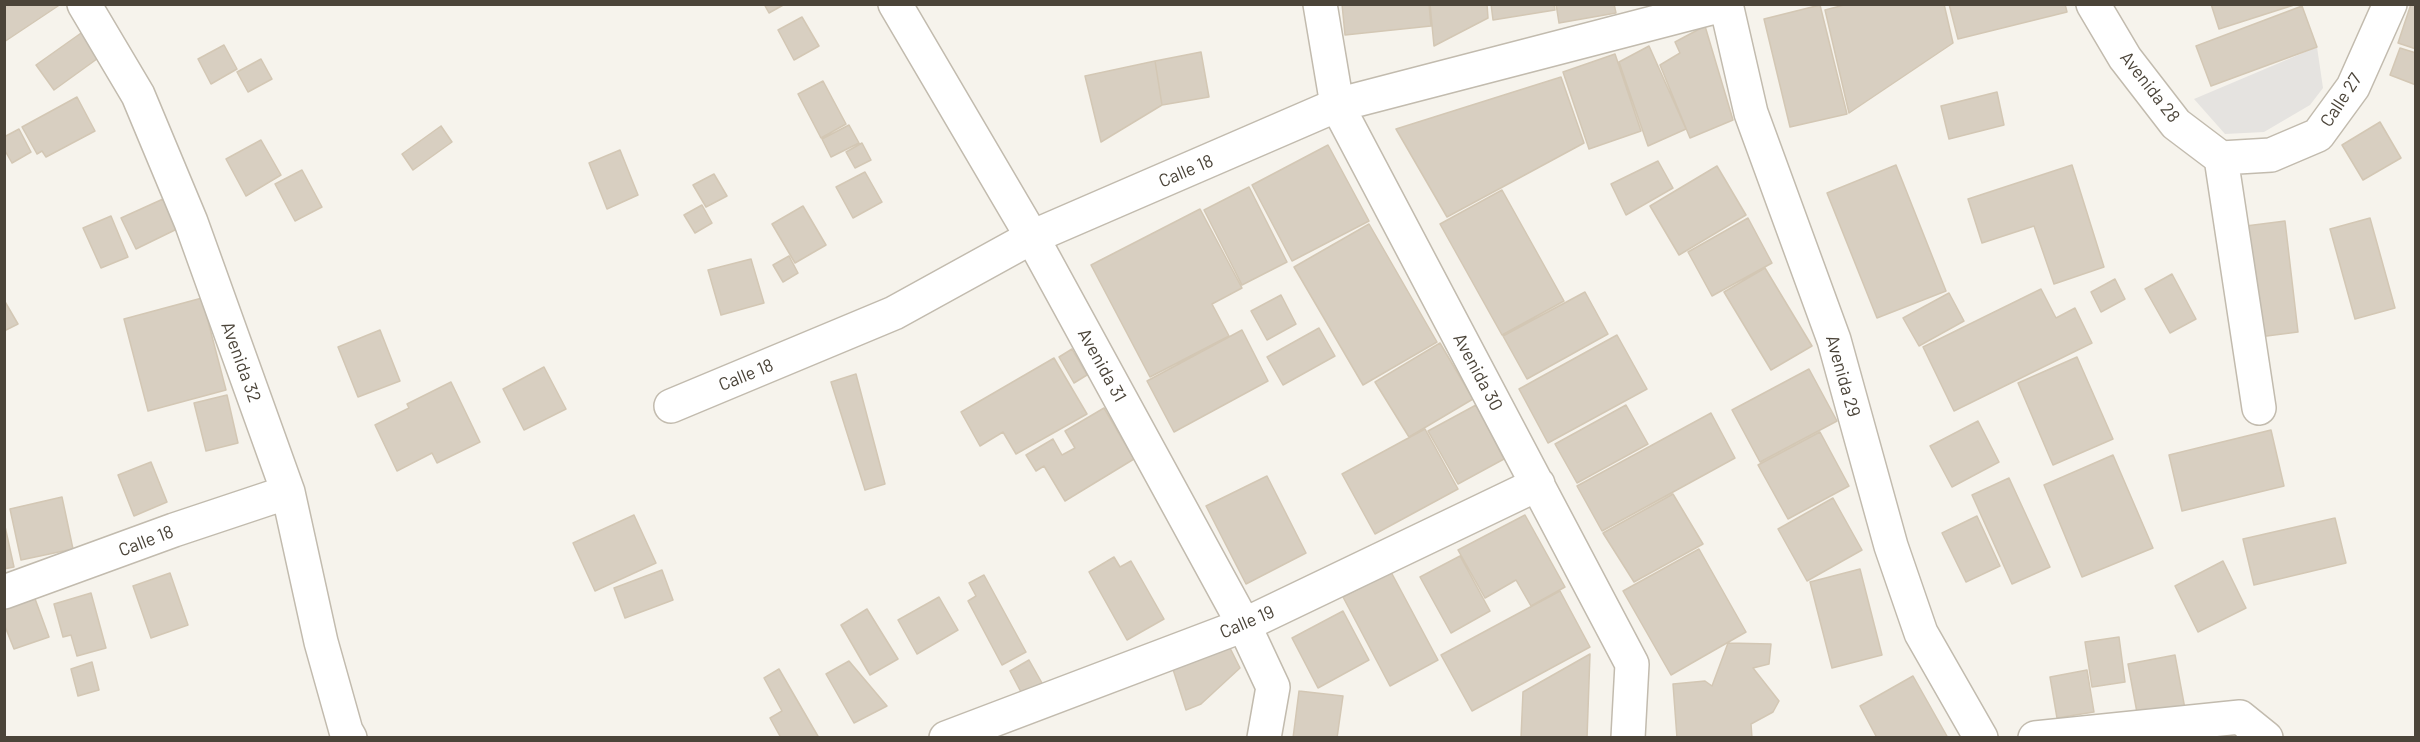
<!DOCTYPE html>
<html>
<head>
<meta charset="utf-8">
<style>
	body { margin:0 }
	#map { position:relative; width:2420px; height:742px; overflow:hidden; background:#f6f3ec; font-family:Barlow,sans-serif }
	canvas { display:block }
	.frame { position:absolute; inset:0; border:6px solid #4b4439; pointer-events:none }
</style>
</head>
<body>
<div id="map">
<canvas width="2420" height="742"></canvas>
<div class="frame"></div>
</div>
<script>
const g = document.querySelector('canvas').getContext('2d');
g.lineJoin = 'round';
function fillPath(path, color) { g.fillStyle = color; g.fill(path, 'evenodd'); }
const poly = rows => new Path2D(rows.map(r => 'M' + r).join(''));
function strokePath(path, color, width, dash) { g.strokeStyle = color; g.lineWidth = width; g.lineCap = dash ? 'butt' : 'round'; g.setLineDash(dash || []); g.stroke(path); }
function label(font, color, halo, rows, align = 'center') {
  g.font = font + ' Barlow,sans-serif'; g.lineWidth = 6; g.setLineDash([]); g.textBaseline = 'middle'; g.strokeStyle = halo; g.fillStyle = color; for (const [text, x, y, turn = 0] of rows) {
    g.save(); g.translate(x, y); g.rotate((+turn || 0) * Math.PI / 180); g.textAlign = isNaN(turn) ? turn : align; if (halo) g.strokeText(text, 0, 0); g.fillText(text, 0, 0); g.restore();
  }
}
const parking = poly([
	[2317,47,2323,88,2310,105,2264,132,2225,134,2194,99]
]);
const building = poly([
	[4,4,61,4,4,42,4,4],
	[764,4,785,4,769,13,764,4],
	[1342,4,1429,4,1431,26,1345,35,1342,4],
	[1430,4,1487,4,1488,18,1434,46,1430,4],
	[1491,4,1554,4,1555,10,1493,20,1491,4],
	[1556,4,1614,4,1616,13,1559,23,1556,4],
	[1848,4,1944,4,1953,43,1849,113,1825,10,1848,4],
	[1949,4,2065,4,2067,12,1958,39,1949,4],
	[2211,4,2294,4,2294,5,2219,29,2211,4],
	[2411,4,2416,4,2416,49,2398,43,2411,4],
	[1820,5,1847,114,1790,127,1764,19,1820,5],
	[2302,6,2317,47,2211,86,2196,46,2302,6],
	[802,17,819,46,794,60,778,30,802,17],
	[91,26,108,51,54,90,36,65,91,26],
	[1705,26,1733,120,1690,138,1660,65,1680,53,1675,42,1705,26],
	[224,45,237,69,211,84,198,59,224,45],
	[1649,46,1686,129,1648,146,1619,62,1649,46],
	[2400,48,2416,53,2416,85,2390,75,2400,48],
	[1201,52,1209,97,1162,105,1155,61,1201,52],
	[1615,54,1641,131,1589,149,1563,72,1615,54],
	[261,59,272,79,248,92,237,72,261,59],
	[1155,61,1162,105,1101,142,1085,76,1155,61],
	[1561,77,1584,143,1447,217,1396,129,1561,77],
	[823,81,846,124,821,138,798,94,823,81],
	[1997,92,2004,125,1949,139,1941,106,1997,92],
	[77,97,95,131,46,157,42,151,37,154,22,127,77,97],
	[2380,122,2401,158,2363,180,2342,145,2380,122],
	[849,125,859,143,831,157,822,139,849,125],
	[441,126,452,142,413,170,402,154,441,126],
	[19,129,31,152,12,163,4,149,4,137,19,129],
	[261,140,281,175,246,196,226,159,261,140],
	[862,143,871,160,855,168,846,152,862,143],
	[1328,145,1369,221,1292,261,1252,185,1328,145],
	[620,150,638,195,607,209,589,163,620,150],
	[1658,161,1673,188,1626,215,1611,184,1658,161],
	[1896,165,1946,291,1877,318,1827,193,1896,165],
	[2072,165,2104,267,2054,284,2034,226,1982,243,1968,199,2072,165],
	[1717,166,1746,215,1679,255,1650,206,1717,166],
	[302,170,322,207,295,221,275,184,302,170],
	[865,172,882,202,853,218,836,187,865,172],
	[714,174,727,196,706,207,693,185,714,174],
	[1249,187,1287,262,1242,285,1204,210,1249,187],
	[1502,190,1564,301,1502,335,1440,224,1502,190],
	[163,199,177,229,136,249,121,218,163,199],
	[702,205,712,223,695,233,684,215,702,205],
	[803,206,826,245,795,263,772,224,803,206],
	[1200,209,1242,288,1212,304,1229,336,1150,377,1091,265,1200,209],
	[111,216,128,257,101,268,83,228,111,216],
	[1748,218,1772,263,1712,296,1688,252,1748,218],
	[2370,218,2395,308,2355,319,2330,229,2370,218],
	[2285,221,2298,332,2251,338,2238,227,2285,221],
	[1369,224,1437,342,1363,385,1294,267,1369,224],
	[789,256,798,273,783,282,773,265,789,256],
	[751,259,764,303,721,315,708,270,751,259],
	[1765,268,1812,346,1771,370,1724,292,1765,268],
	[2172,274,2196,319,2170,333,2145,289,2172,274],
	[2115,279,2125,299,2101,312,2091,292,2115,279],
	[2041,289,2056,318,2075,308,2092,343,1954,411,1923,347,2041,289],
	[1585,292,1608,334,1527,379,1503,336,1585,292],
	[1949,293,1964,321,1919,346,1903,318,1949,293],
	[1281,295,1296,324,1267,340,1251,311,1281,295],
	[202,298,226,390,148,411,124,319,202,298],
	[4,300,18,324,4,331,4,300],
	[1319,328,1335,356,1283,385,1267,357,1319,328],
	[380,330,400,381,358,397,338,347,380,330],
	[1242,330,1268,381,1174,432,1147,381,1242,330],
	[1617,335,1647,389,1548,443,1519,389,1617,335],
	[1440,343,1473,399,1409,437,1375,382,1440,343],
	[1072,349,1087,375,1074,383,1059,357,1072,349],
	[2077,357,2113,439,2053,465,2018,383,2077,357],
	[1054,358,1087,414,1016,454,1003,432,980,446,961,412,1054,358],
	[544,367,566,409,524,430,503,389,544,367],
	[1809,369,1837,421,1760,462,1732,410,1809,369],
	[856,374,885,484,865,490,831,382,856,374],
	[451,382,480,442,437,463,432,453,397,471,375,425,409,408,407,404,451,382],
	[227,395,238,443,206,451,194,403,227,395],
	[1476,405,1504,459,1458,484,1428,431,1476,405],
	[1626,405,1648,444,1577,483,1555,444,1626,405],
	[1104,408,1134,459,1065,501,1044,466,1036,471,1026,455,1053,439,1062,455,1075,448,1065,431,1104,408],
	[1711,413,1735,458,1602,531,1577,486,1711,413],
	[1978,421,1999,462,1952,487,1930,446,1978,421],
	[1425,429,1458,489,1375,534,1342,474,1425,429],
	[2271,430,2284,486,2182,511,2169,455,2271,430],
	[1820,432,1849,486,1788,519,1758,465,1820,432],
	[2113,455,2153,548,2082,577,2044,485,2113,455],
	[151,462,167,502,134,516,118,475,151,462],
	[1267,476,1306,553,1246,584,1206,506,1267,476],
	[2009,478,2050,567,2012,584,1972,495,2009,478],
	[1673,494,1703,544,1634,582,1603,533,1673,494],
	[62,497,73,549,21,560,10,509,62,497],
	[1833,498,1862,550,1807,581,1778,529,1833,498],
	[634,515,656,563,595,591,573,543,634,515],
	[1525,515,1565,587,1531,606,1516,580,1485,598,1458,550,1525,515],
	[1977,516,2000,566,1966,582,1942,533,1977,516],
	[2335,518,2346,563,2254,585,2243,539,2335,518],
	[4,522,14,567,4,569,4,522],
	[1699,549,1746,632,1671,675,1623,591,1699,549],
	[1460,556,1490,611,1451,633,1420,577,1460,556],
	[1114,557,1120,567,1131,561,1164,619,1127,640,1089,572,1114,557],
	[2223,561,2246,608,2198,632,2175,586,2223,561],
	[1860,569,1882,655,1832,668,1810,582,1860,569],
	[662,570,673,600,625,618,614,588,662,570],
	[1391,572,1438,660,1390,686,1343,597,1391,572],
	[170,573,188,625,151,638,133,586,170,573],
	[984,575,1026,652,1002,665,968,601,976,596,969,583,984,575],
	[1560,591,1590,647,1472,711,1441,655,1560,591],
	[91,593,106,648,77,656,71,635,63,637,54,604,91,593],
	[34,596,49,637,14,649,4,624,4,607,34,596],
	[939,597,958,630,917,654,898,620,939,597],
	[867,609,898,659,870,675,841,625,867,609],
	[1343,611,1369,660,1318,688,1292,638,1343,611],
	[2119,637,2125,682,2092,687,2085,642,2119,637],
	[1728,643,1771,644,1769,664,1753,668,1779,701,1773,712,1751,724,1752,738,1677,738,1673,684,1705,681,1712,686,1728,643],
	[1228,644,1240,668,1201,704,1186,710,1171,663,1228,644],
	[1590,654,1587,738,1521,738,1523,692,1590,654],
	[2175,655,2185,709,2138,718,2128,664,2175,655],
	[1029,660,1042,683,1022,694,1010,671,1029,660],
	[849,661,887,706,854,723,826,674,849,661],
	[92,662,99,690,78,696,71,669,92,662],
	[779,669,819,738,781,738,770,718,782,711,764,678,779,669],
	[2087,670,2094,712,2057,718,2050,677,2087,670],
	[1913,676,1948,738,1877,738,1860,706,1913,676],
	[1299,691,1343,696,1337,738,1293,738,1299,691]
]);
const minor = poly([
	[84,4,138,95,191,222,288,492,321,642,346,731,350,738],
	[895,4,1032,237,1244,625,1273,687,1264,738],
	[1320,4,1337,105,1632,664,1628,738],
	[1726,4,1751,113,1834,340,1891,546,1921,633,1981,738],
	[2093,4,2125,58,2176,124,2221,158],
	[2221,158,2259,408],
	[2221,158,2271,155,2318,135,2353,87,2390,4],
	[671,406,894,313,1032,237,1337,105,1726,4],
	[4,592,174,530,288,492],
	[946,738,1244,625,1538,484],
	[2035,738,2240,717,2266,738]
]);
const streetNames = [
	["Avenida 28",2150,87,52],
	["Calle 27",2341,100,-57],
	["Calle 18",1186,171,-23],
	["Avenida 32",241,362,70],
	["Avenida 31",1102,365,61],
	["Avenida 30",1478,372,62],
	["Calle 18",746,375,-22],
	["Avenida 29",1843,376,74],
	["Calle 18",146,541,-21],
	["Calle 19",1247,622,-23]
];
fillPath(parking, '#e5e3e0');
fillPath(building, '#d8cfc1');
strokePath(building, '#d3c7b4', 1.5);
strokePath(minor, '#c2bbae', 36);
strokePath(minor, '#fff', 33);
label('18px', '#4b4439', '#fff', streetNames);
</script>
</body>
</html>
